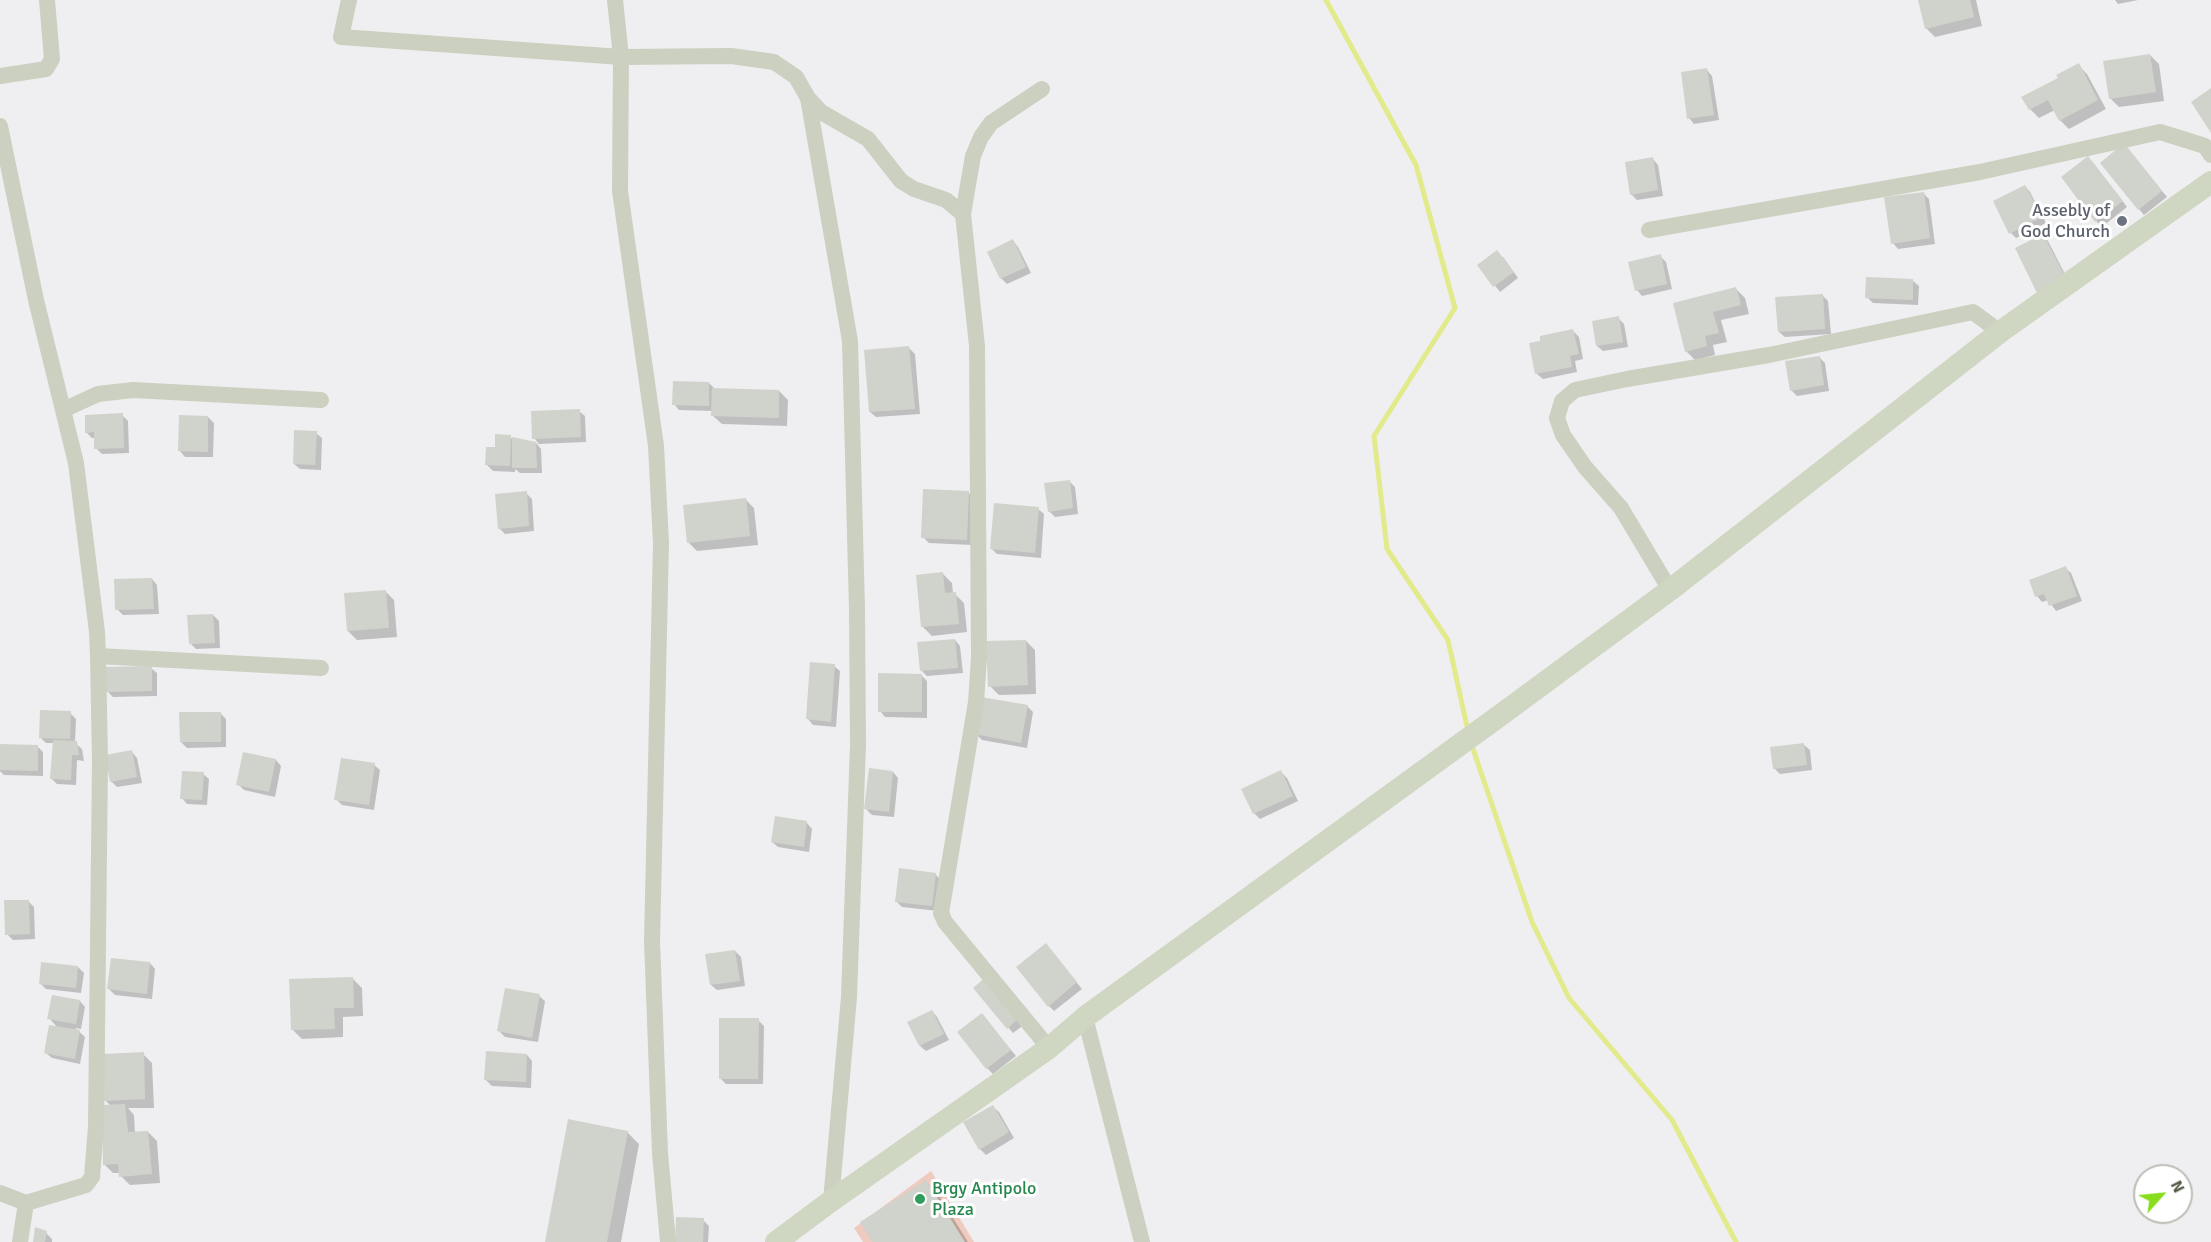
<!DOCTYPE html>
<html>
<head>
<meta charset="utf-8">
<style>
	body { margin:0 }
	#map { position:relative; width:2211px; height:1242px; overflow:hidden; background:#efeff1; font-family:Signika,sans-serif }
	canvas { display:block }
	.north { position:absolute; left:2133px; top:1164px; width:60px; height:60px; box-sizing:border-box; background:#fff; border:2px solid #bbbeb5; border-radius:50%; rotate:63deg; font-size:16px; font-weight:700; line-height:24px; text-align:center; color:#555c47 }
	.north::after { content:''; display:block; margin:auto; width:21px; height:27px; background:#88dd1d; clip-path:polygon(50% 0,100% 100%,50% 72%,0 100%) }
</style>
</head>
<body>
<div id="map">
<canvas width="2211" height="1242"></canvas>
<div class="north">N</div>
</div>
<script>
const g = document.querySelector('canvas').getContext('2d');
g.lineJoin = 'round';
function fillPath(path, color) { g.fillStyle = color; g.fill(path, 'evenodd'); }
const poly = rows => new Path2D(rows.map(r => 'M' + r).join(''));
function strokePath(path, color, width, dash) { g.strokeStyle = color; g.lineWidth = width; g.lineCap = dash ? 'butt' : 'round'; g.setLineDash(dash || []); g.stroke(path); }
function label(font, color, halo, rows, align = 'center') {
  g.font = font + ' Signika,sans-serif'; g.lineWidth = 6; g.setLineDash([]); g.textBaseline = 'middle'; g.strokeStyle = halo; g.fillStyle = color; for (const [text, x, y, turn = 0] of rows) {
    g.save(); g.translate(x, y); g.rotate((+turn || 0) * Math.PI / 180); g.textAlign = isNaN(turn) ? turn : align; if (halo) g.strokeText(text, 0, 0); g.fillText(text, 0, 0); g.restore();
  }
}
const green = poly([
	[931,1171,974,1242,863,1242,854,1228]
]);
const shadow = poly([
	[1920,0,1976,0,1982,26,1935,37,1926,28],
	[2115,0,2138,0,2118,4],
	[2150,55,2159,64,2164,101,2119,107,2110,98],
	[2078,65,2087,74,2106,109,2069,129,2060,120,2055,110,2039,118,2030,109,2060,79],
	[1707,70,1712,76,1719,120,1694,124,1689,118],
	[2130,151,2167,197,2144,215,2139,209],
	[1653,159,1658,165,1663,196,1637,200,1631,194],
	[2094,164,2127,207,2102,227,2096,221],
	[2025,186,2030,192,2046,223,2016,238,2011,233],
	[1923,193,1929,199,1935,244,1898,249,1893,243],
	[2043,236,2048,241,2070,284,2044,297],
	[1013,241,1018,247,1031,273,1007,284,1001,278,989,252],
	[1660,256,1666,262,1672,289,1642,296,1637,290],
	[1503,257,1518,278,1500,292,1479,265],
	[1913,281,1919,286,1918,305,1873,303,1867,297],
	[1736,289,1745,298,1749,314,1721,320,1727,342,1713,345,1715,355,1695,360,1686,351,1675,304],
	[1822,295,1828,301,1831,334,1785,337,1779,332],
	[1618,318,1624,324,1628,347,1603,351,1597,346],
	[1573,331,1579,337,1583,359,1575,361,1577,372,1543,379,1537,374,1531,344],
	[909,348,915,354,920,414,876,417,870,412],
	[1819,357,1825,363,1829,391,1797,396,1791,390],
	[709,383,715,389,779,391,788,400,787,426,722,424,713,416,713,411,679,410,674,404],
	[579,411,585,416,586,442,537,444,541,449,542,473,520,473,515,469,515,472,493,471,487,465,496,449,510,436,512,439,539,444,534,438],
	[122,415,128,421,129,453,102,454,96,448,95,438,92,438,86,432],
	[208,417,214,423,213,457,185,457,180,451],
	[316,433,322,438,321,470,300,469,294,464],
	[1069,481,1075,487,1078,514,1055,517,1049,511],
	[526,493,532,499,534,531,505,534,499,528],
	[969,493,974,499,973,545,929,543,923,537],
	[745,499,754,508,758,545,697,551,688,542],
	[1038,509,1044,514,1041,558,997,554,992,549],
	[2065,568,2071,573,2082,601,2056,611,2048,600,2042,602,2037,596],
	[943,574,952,583,953,594,955,594,964,603,967,632,932,636,923,627],
	[152,579,157,585,159,614,123,615,117,609],
	[385,591,394,600,397,637,357,640,348,631],
	[213,615,219,621,220,648,196,649,190,643],
	[955,640,960,646,963,673,927,676,921,670],
	[1026,641,1035,650,1036,694,999,695,990,686],
	[834,666,840,671,836,727,813,725,808,719],
	[151,668,157,673,157,696,113,697,108,692],
	[921,675,927,681,927,718,885,717,880,711],
	[1027,706,1033,712,1027,748,982,740,976,734],
	[70,713,76,719,75,743,82,749,84,761,77,760,76,785,57,784,51,778,54,743,46,743,40,737],
	[220,713,226,719,226,747,187,748,181,742],
	[1804,745,1810,750,1812,770,1780,774,1774,768],
	[0,746,37,746,43,752,43,776,4,775,0,771],
	[132,752,137,758,142,783,117,787,111,781],
	[276,760,281,766,275,797,244,790,238,784],
	[374,765,380,770,374,810,342,805,336,799],
	[893,772,898,778,894,817,872,815,866,809],
	[1281,772,1287,778,1298,801,1260,819,1254,813],
	[203,774,209,779,207,805,187,804,182,798],
	[807,823,812,829,809,852,778,847,772,842],
	[935,874,941,880,938,911,902,907,896,901],
	[28,901,34,907,35,939,13,940,7,934],
	[735,951,741,957,745,986,717,990,711,985],
	[1051,951,1082,989,1054,1011,1049,1006],
	[150,963,155,969,152,999,115,995,109,989],
	[78,967,84,973,81,993,46,989,40,983],
	[353,979,362,988,363,1016,343,1017,343,1037,302,1039,293,1030],
	[975,988,1025,1024,1013,1033],
	[539,996,545,1001,538,1042,505,1037,499,1031],
	[80,1001,85,1007,81,1029,75,1028,85,1037,80,1064,52,1058,46,1053,58,1028,49,1018],
	[932,1011,937,1017,949,1040,926,1051,920,1046],
	[982,1015,1016,1056,993,1074,987,1068],
	[758,1020,764,1026,763,1084,726,1084,720,1078],
	[143,1054,152,1063,154,1108,128,1108,134,1115,135,1133,148,1132,157,1141,160,1183,130,1185,121,1176,121,1173,113,1173,104,1164,111,1106,105,1100],
	[527,1055,532,1061,531,1088,492,1086,486,1080],
	[993,1107,999,1112,1014,1138,986,1155,980,1149],
	[627,1132,639,1144,621,1242,547,1242],
	[926,1182,938,1194,968,1242,874,1242],
	[703,1220,709,1226,708,1242,676,1242],
	[46,1233,52,1239,52,1242,34,1242]
]);
const stream = poly([
	[1326,0,1416,165,1455,308,1374,436,1387,549,1448,640,1468,731],
	[1471,743,1532,922,1569,998,1672,1120,1736,1242]
]);
const building = poly([
	[1918,0,1970,0,1974,17,1925,29],
	[2150,54,2156,92,2109,99,2103,61],
	[2079,63,2098,100,2059,121,2048,100,2029,110,2021,97,2058,78,2056,75],
	[1707,68,1714,115,1687,119,1681,72],
	[2211,88,2211,133,2191,102],
	[2124,143,2162,191,2138,210,2100,163],
	[2088,156,2123,201,2095,222,2061,177],
	[1653,157,1658,190,1630,195,1625,162],
	[2025,185,2042,217,2009,234,1993,201],
	[1924,192,1930,238,1891,244,1884,197],
	[2043,234,2066,278,2037,293,2015,248],
	[1013,239,1026,267,1000,279,987,252],
	[1497,250,1514,272,1493,287,1477,265],
	[1661,254,1667,284,1635,291,1628,262],
	[1866,277,1913,279,1913,300,1865,298],
	[1736,287,1741,305,1713,312,1719,333,1705,336,1707,346,1685,352,1673,303],
	[1823,294,1825,329,1778,332,1775,297],
	[1619,316,1623,342,1596,346,1592,321],
	[1573,329,1579,354,1570,356,1572,367,1535,374,1529,343,1540,341,1540,336],
	[909,346,915,409,869,412,864,350],
	[1820,356,1824,385,1790,391,1785,361],
	[673,381,709,382,709,406,672,405],
	[712,388,779,390,779,418,711,416],
	[580,409,581,437,532,439,531,411],
	[123,413,124,448,94,449,94,432,85,433,85,415],
	[179,415,208,416,208,452,178,451],
	[294,430,317,431,315,465,293,464],
	[495,434,511,435,510,466,485,465,486,447,495,447],
	[512,437,536,442,537,468,512,468],
	[1070,480,1073,508,1048,512,1044,483],
	[923,489,969,491,967,540,921,538],
	[527,491,529,526,498,529,495,494],
	[746,498,750,536,687,543,683,505],
	[994,503,1039,507,1035,553,990,549],
	[2066,566,2077,596,2049,606,2044,594,2035,597,2029,580],
	[943,572,945,593,956,592,959,624,921,627,916,575],
	[152,578,154,609,115,610,114,579],
	[386,590,389,628,347,631,344,593],
	[213,614,215,643,189,644,187,615],
	[955,639,958,668,920,671,917,642],
	[1026,640,1028,685,988,687,986,641],
	[810,662,835,664,831,722,806,719],
	[152,666,152,691,106,692,106,667],
	[878,673,922,674,922,712,878,712],
	[981,697,1028,705,1021,743,975,734],
	[40,710,71,711,70,739,39,738],
	[179,712,221,712,221,742,180,742],
	[53,740,77,741,79,755,72,755,71,780,50,779],
	[1804,743,1807,765,1773,769,1770,747],
	[0,744,38,745,38,771,0,770],
	[132,750,137,777,110,782,105,755],
	[243,752,276,759,269,792,236,785],
	[341,758,375,763,369,805,334,800],
	[869,768,893,771,889,812,864,809],
	[1281,770,1293,796,1253,814,1241,789],
	[182,771,204,772,202,800,180,799],
	[775,816,807,821,804,847,771,842],
	[899,868,936,873,932,906,895,902],
	[4,900,29,900,30,934,5,935],
	[1046,943,1077,982,1048,1007,1016,967],
	[735,950,740,981,710,985,705,954],
	[111,958,150,962,147,994,107,989],
	[41,962,78,966,76,988,39,984],
	[353,977,354,1008,334,1008,335,1029,291,1030,289,979],
	[986,977,1020,1017,1007,1029,973,988],
	[505,988,540,994,532,1038,497,1031],
	[52,995,80,1000,76,1024,47,1019],
	[932,1010,944,1034,919,1046,907,1022],
	[982,1013,1011,1050,986,1069,957,1032],
	[719,1018,759,1018,758,1079,719,1079],
	[49,1025,80,1030,75,1059,44,1053],
	[486,1051,527,1054,526,1082,484,1080],
	[144,1052,145,1099,104,1101,102,1054],
	[125,1104,128,1132,148,1131,152,1174,119,1177,118,1164,103,1165,102,1105],
	[993,1105,1009,1132,979,1150,963,1122],
	[568,1119,628,1131,607,1242,545,1242],
	[926,1180,965,1242,872,1242,860,1222],
	[676,1217,704,1218,703,1242,675,1242],
	[35,1227,47,1231,45,1242,33,1242]
]);
const minor = poly([
	[349,0,341,37,621,57,731,56,774,62,796,77,808,98,850,341,857,610,858,745,849,997,831,1201],
	[615,0,621,57,620,191,656,446,661,543,652,941,660,1153,668,1242],
	[0,76,46,69,52,59,47,0],
	[808,98,821,112,868,139,901,181,914,189,946,200,963,214,973,156,981,137,991,123,1042,89],
	[0,126,36,300,76,463,97,632,98,656,100,761,96,1126,92,1177,86,1185,26,1203,20,1242],
	[963,214,977,346,979,658,976,702,941,913,945,922,1049,1048],
	[1649,230,1980,172,2160,132,2205,146,2211,155],
	[63,410,98,394,133,390,321,400],
	[1670,590,1621,508,1585,467,1563,435,1557,418,1562,401,1575,390,1627,379,1769,355,1973,312,2000,332],
	[98,656,321,668],
	[1085,1017,1142,1242],
	[0,1193,26,1203]
]);
const secondary = poly([
	[776,1242,831,1201,1049,1048,1085,1017,1502,714,1670,590,2000,332,2211,182]
]);
const markers = [
	[2122,221,6,"#6b7280"],
	[920,1199,6,"#2e9e5b"]
];
const worshipNames = [
	["Assebly of",2110,211],
	["God Church",2110,232]
];
const leisureNames = [
	["Brgy Antipolo",932,1189],
	["Plaza",932,1210]
];
fillPath(green, '#eecbbe');
fillPath(shadow, '#0003');
strokePath(stream, '#e2ea8c', 5);
fillPath(building, '#d0d3cb');
strokePath(minor, '#cbd0c0', 16);
strokePath(secondary, '#cfd7c2', 22);
for (const [x, y, r, color] of markers) { const dot = new Path2D(); dot.arc(x, y, r, 0, 2 * Math.PI); g.fillStyle = color; g.fill(dot); strokePath(dot, '#fff', 2); }
label('18px', '#5b616d', '#fff', worshipNames, 'right');
label('18px', '#27864d', '#fff', leisureNames, 'left');
</script>
</body>
</html>
